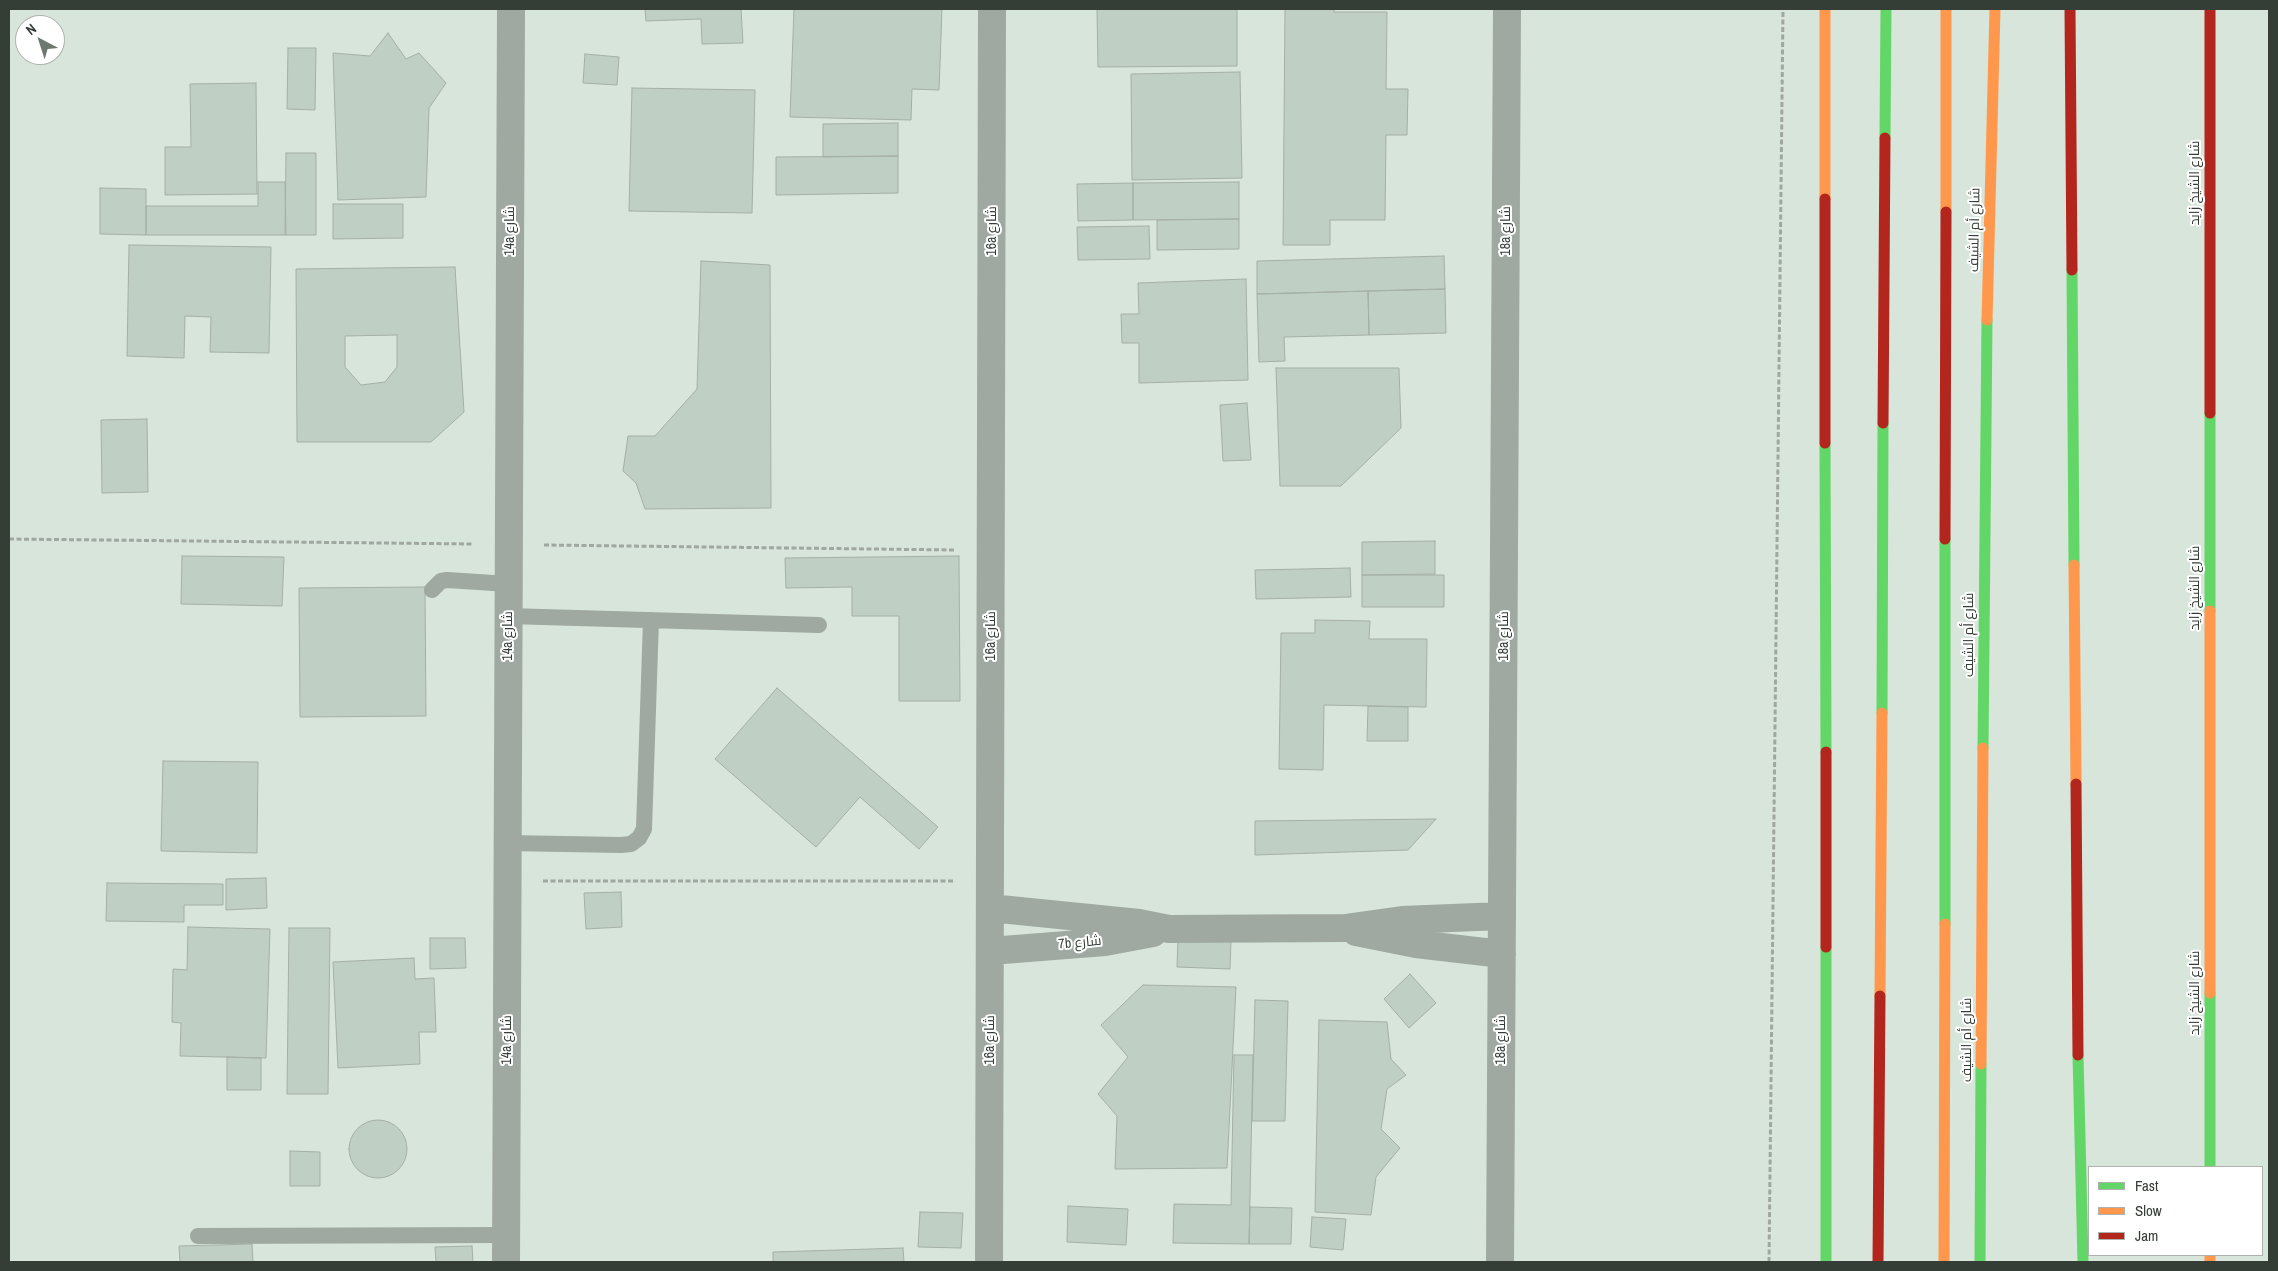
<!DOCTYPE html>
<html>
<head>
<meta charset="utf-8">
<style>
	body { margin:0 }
	#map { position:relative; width:2278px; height:1271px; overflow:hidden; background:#d8e5da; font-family:"Archivo Narrow",sans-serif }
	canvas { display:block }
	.frame { position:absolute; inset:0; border:10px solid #343e36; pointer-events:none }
	.legend { position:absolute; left:2088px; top:1166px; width:175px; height:90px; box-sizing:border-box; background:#fff; border:1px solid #aeb2af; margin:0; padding:6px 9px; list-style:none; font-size:15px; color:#343e36 }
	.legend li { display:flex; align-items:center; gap:10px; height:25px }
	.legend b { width:25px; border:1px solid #aeb2af }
	.north { position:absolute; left:15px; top:15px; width:50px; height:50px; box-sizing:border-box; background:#fff; border:1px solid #aeb2af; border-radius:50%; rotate:320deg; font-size:14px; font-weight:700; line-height:20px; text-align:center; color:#343e36 }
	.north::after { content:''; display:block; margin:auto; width:18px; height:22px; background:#6d786f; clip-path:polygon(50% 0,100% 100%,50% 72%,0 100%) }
</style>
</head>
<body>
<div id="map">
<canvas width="2278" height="1271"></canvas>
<div class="frame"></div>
<ul class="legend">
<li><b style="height:6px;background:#63d668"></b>Fast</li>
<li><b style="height:6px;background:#ff974d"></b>Slow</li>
<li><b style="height:6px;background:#b3261e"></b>Jam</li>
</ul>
<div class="north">N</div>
</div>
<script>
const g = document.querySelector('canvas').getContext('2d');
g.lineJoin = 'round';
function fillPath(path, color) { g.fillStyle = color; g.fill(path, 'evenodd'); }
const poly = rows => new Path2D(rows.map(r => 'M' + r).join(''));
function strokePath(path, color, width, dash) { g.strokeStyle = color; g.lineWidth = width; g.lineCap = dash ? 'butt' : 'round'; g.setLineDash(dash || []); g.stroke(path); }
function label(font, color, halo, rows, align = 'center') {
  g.font = font + ' "Archivo Narrow",Cairo,sans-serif'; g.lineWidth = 4; g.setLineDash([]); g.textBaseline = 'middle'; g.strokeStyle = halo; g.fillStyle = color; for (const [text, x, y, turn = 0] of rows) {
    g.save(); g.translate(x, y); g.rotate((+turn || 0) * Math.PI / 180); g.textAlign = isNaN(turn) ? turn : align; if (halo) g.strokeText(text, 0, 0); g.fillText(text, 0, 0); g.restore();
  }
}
const building = poly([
	[645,9,741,9,743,43,702,44,701,19,646,21,645,9],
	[794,9,942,9,939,90,912,89,911,120,790,117,794,9],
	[1097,9,1237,9,1237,66,1098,67,1097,9],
	[1285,9,1334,9,1334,12,1387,12,1386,89,1408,89,1407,135,1386,135,1385,220,1330,220,1330,245,1283,245,1285,9],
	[388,33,406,59,419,53,446,83,429,108,426,197,338,200,333,53,370,56,388,33],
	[288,48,316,48,315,110,287,109,288,48],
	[585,54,619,57,617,85,583,83,585,54],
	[1240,72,1242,178,1132,180,1131,74,1240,72],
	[256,83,257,194,165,195,165,147,191,147,190,84,256,83],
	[632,88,755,90,752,213,629,211,632,88],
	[898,123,898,156,823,157,823,124,898,123],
	[286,153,316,153,316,235,285,235,286,153],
	[898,156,898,193,776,195,776,157,898,156],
	[258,182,285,182,286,235,146,235,146,206,258,206,258,182],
	[1239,182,1239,219,1133,220,1133,183,1239,182],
	[1133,183,1133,220,1078,221,1077,184,1133,183],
	[100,188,146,189,146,235,100,234,100,188],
	[333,204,403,204,403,238,333,239,333,204],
	[1239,219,1239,249,1157,250,1157,220,1239,219],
	[1149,226,1150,259,1078,260,1077,227,1149,226],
	[129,245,271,247,269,353,210,352,211,317,185,316,184,358,127,356,129,245],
	[1444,256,1445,289,1257,294,1257,261,1444,256],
	[701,261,770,265,771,508,645,509,636,483,623,471,628,436,655,436,697,389,701,261],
	[455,267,464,412,431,442,297,442,296,269,455,267],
	[397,335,397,367,385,382,361,385,345,367,345,336,397,335],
	[1246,279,1248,380,1139,383,1139,343,1122,343,1121,314,1139,314,1138,283,1246,279],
	[1445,289,1446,333,1369,335,1368,291,1445,289],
	[1368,291,1369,335,1284,337,1285,361,1259,362,1257,294,1368,291],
	[1276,368,1399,368,1401,428,1341,486,1280,486,1276,368],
	[1247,403,1251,460,1223,461,1220,405,1247,403],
	[147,419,148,492,102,493,101,420,147,419],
	[1435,541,1435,574,1362,575,1362,542,1435,541],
	[182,556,284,557,282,606,181,604,182,556],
	[959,556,960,701,899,701,899,616,852,616,852,587,786,588,785,558,959,556],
	[1350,568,1351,597,1256,599,1255,570,1350,568],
	[1362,575,1444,575,1444,607,1362,607,1362,575],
	[425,587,426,716,300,717,299,588,425,587],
	[1315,620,1370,621,1369,639,1427,639,1426,707,1324,705,1323,770,1279,769,1281,633,1315,633,1315,620],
	[777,688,938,827,919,849,860,797,816,847,715,759,777,688],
	[1368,706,1408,707,1408,741,1367,741,1368,706],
	[163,761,258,762,257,853,161,851,163,761],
	[1436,819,1408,850,1255,855,1255,821,1436,819],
	[266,878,267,908,226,910,226,879,266,878],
	[107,883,223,884,223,905,184,905,184,922,106,921,107,883],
	[621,892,622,927,586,929,584,893,621,892],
	[188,927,270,929,266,1058,180,1056,181,1023,172,1022,173,969,187,970,188,927],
	[289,928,330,928,328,1094,287,1094,289,928],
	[430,938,465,938,466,968,430,969,430,938],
	[1178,938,1231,940,1230,969,1177,967,1178,938],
	[414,958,415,979,434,978,436,1032,419,1032,420,1064,338,1068,333,962,414,958],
	[1410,974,1436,1003,1409,1028,1384,999,1410,974],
	[1143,985,1236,987,1227,1168,1115,1169,1117,1116,1098,1094,1128,1057,1101,1025,1143,985],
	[1255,1000,1288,1001,1285,1121,1252,1121,1255,1000],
	[1319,1020,1387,1022,1391,1059,1406,1075,1387,1089,1381,1129,1400,1148,1376,1177,1371,1215,1315,1212,1319,1020],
	[1234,1055,1253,1055,1249,1244,1173,1243,1174,1204,1231,1205,1234,1055],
	[227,1057,261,1058,261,1090,227,1090,227,1057],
	'349 1149a29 29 0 1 1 58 0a29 29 0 1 1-58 0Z',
	[290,1151,320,1152,320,1186,290,1186,290,1151],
	[1068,1206,1128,1209,1126,1245,1067,1242,1068,1206],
	[1250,1207,1292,1208,1291,1244,1249,1244,1250,1207],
	[920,1212,963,1213,961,1248,918,1247,920,1212],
	[1312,1217,1346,1219,1343,1250,1310,1247,1312,1217],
	[252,1244,253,1262,180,1262,179,1246,252,1244],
	[472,1246,473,1262,436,1262,435,1247,472,1246],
	[903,1248,904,1262,773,1262,773,1252,903,1248]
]);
const path = poly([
	[9,539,473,544],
	[544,545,955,550],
	[543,881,954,881],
	[1769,1262,1783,9]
]);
const lane = poly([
	[432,590,441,581,447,580,509,584],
	[508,616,819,625],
	[507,843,621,845,631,844,639,838,644,829,651,620],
	[198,1236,506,1235]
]);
const street = poly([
	[990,908,1139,923,1169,929,1345,928,1402,920,1502,916],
	[1356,932,1416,944,1502,954],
	[990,951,1105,942,1153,933],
	[506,1262,511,9],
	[989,1262,992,9],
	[1500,1262,1507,9]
]);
const fast = poly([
	[1885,138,1886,9],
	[2072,270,2074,565],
	[2210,413,2210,611],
	[1825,443,1826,752],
	[1882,713,1883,423],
	[1983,748,1987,320],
	[1945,924,1945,539],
	[1826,947,1826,1262],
	[2210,993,2210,1167],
	[2078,1055,2083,1262],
	[1980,1262,1981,1064]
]);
const slow = poly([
	[1825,9,1825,199],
	[1946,212,1946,9],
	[1987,320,1995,9],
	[2074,565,2076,784],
	[2210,611,2210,993],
	[1880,996,1882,713],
	[1981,1064,1983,748],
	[2210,1255,2210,1262],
	[1944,1262,1945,924]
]);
const jam = poly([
	[2070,9,2072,270],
	[2210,9,2210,413],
	[1825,199,1825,443],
	[1883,423,1885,138],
	[1945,539,1946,212],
	[1826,752,1826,947],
	[2076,784,2078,1055],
	[1878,1262,1880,996]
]);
const streetNames = [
	["شارع الشيخ زايد",2195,183,-90],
	["شارع أم الشيف",1975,230,-89],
	["14a شارع",510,231,-90],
	["16a شارع",992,231,-90],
	["18a شارع",1506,231,-90],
	["شارع الشيخ زايد",2195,588,-90],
	["شارع أم الشيف",1969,635,-90],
	["14a شارع",508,636,-90],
	["16a شارع",991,636,-90],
	["18a شارع",1504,636,-90],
	["7b شارع",1080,943,-5],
	["شارع الشيخ زايد",2195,993,-90],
	["14a شارع",507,1040,-90],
	["16a شارع",990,1040,-90],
	["18a شارع",1501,1040,-90],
	["شارع أم الشيف",1967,1040,-90]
];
fillPath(building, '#c0cfc3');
strokePath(building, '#a4afa6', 1);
strokePath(path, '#a0a7a1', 3, [5, 2.5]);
strokePath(lane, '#9fa8a1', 16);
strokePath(street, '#9fa8a1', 28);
strokePath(fast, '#63d668', 11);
strokePath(slow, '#ff974d', 11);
strokePath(jam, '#b3261e', 11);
label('14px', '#343e36', '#fff', streetNames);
</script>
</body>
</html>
